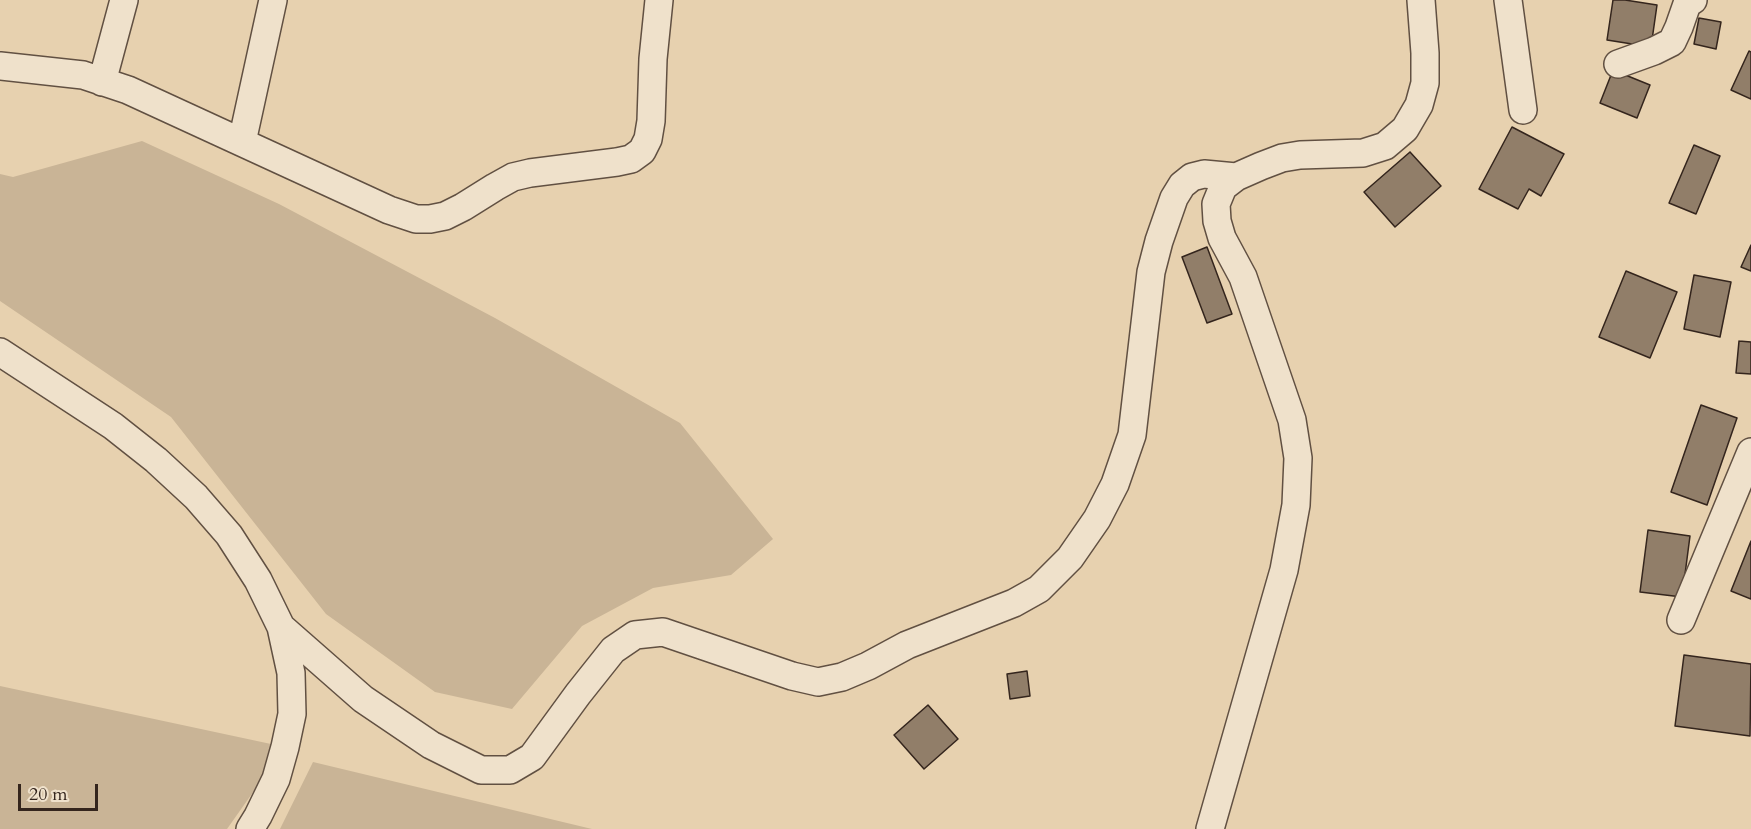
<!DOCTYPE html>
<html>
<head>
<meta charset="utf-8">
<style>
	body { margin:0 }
	#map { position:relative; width:1751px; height:829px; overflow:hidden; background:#e7d1af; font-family:Cardo,serif }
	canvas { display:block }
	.scale { position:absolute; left:18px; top:784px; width:80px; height:27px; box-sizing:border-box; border:3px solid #34251d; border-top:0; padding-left:8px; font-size:18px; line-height:21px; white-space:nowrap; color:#34251d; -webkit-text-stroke:4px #efe1cb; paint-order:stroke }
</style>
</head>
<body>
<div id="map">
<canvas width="1751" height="829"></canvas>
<div class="scale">20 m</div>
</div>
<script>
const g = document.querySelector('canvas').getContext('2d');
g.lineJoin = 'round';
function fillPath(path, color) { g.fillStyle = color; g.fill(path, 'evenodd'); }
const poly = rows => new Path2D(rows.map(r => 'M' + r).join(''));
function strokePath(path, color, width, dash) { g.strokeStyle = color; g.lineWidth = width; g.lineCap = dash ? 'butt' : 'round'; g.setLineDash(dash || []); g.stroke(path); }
const green = poly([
	[142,141,279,204,495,318,680,423,773,539,731,575,653,588,582,626,512,709,435,692,326,614,171,417,0,301,0,174,13,177],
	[0,686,285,747,227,829,0,829],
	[313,762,592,829,280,829]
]);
const building = poly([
	[1613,0,1625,0,1657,5,1651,47,1607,40,1613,0],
	[1699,18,1721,22,1716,49,1694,44,1699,18],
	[1749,51,1751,52,1751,99,1731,90,1749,51],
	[1613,70,1650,85,1637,118,1600,103,1613,70],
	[1512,127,1564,154,1541,196,1529,189,1518,209,1479,189,1512,127],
	[1694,145,1720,156,1696,214,1669,203,1694,145],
	[1410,152,1441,186,1395,227,1364,192,1410,152],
	[1751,245,1751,271,1741,267,1751,245],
	[1207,247,1232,314,1207,323,1182,257,1207,247],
	[1626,271,1677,292,1650,358,1599,337,1626,271],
	[1694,275,1731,282,1720,337,1684,329,1694,275],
	[1739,341,1751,342,1751,374,1736,373,1739,341],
	[1701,405,1737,418,1707,505,1671,492,1701,405],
	[1648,530,1690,536,1682,597,1640,592,1648,530],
	[1751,541,1751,599,1731,591,1751,541],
	[1684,655,1751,664,1750,736,1675,726,1684,655],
	[1027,671,1030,696,1010,699,1007,674,1027,671],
	[928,705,958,739,924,769,894,735,928,705]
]);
const street = poly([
	[1508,0,1523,110],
	[1618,64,1654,51,1672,42,1679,27,1687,4,1693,0],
	[0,66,83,75,128,90,389,210,416,219,430,219,445,216,463,207,495,187,513,177,530,173,617,162,631,159,642,151,648,139,651,121,653,59,659,0],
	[102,82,124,0],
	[242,142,273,0],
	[0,352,113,426,156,460,196,497,229,535,258,580,281,627,291,673,292,714,285,747,276,779,258,816,250,829],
	[1681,620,1751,452],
	[281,627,363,699,431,745,481,770,510,770,532,757,578,694,613,650,635,635,663,632,792,676,818,682,842,677,868,666,907,645,1014,603,1039,589,1070,558,1097,519,1115,484,1132,435,1151,272,1159,241,1174,198,1182,185,1192,177,1204,174,1236,177],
	[1210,829,1284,570,1296,505,1298,458,1292,420,1243,277,1222,238,1217,221,1216,204,1223,187,1236,177,1261,166,1282,158,1300,155,1363,153,1385,146,1405,129,1419,105,1425,83,1425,53,1421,0]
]);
fillPath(green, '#c9b496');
fillPath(building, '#917e69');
strokePath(building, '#34251d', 1.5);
strokePath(street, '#615042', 30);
strokePath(street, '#efe1cb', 27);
</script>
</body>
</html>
